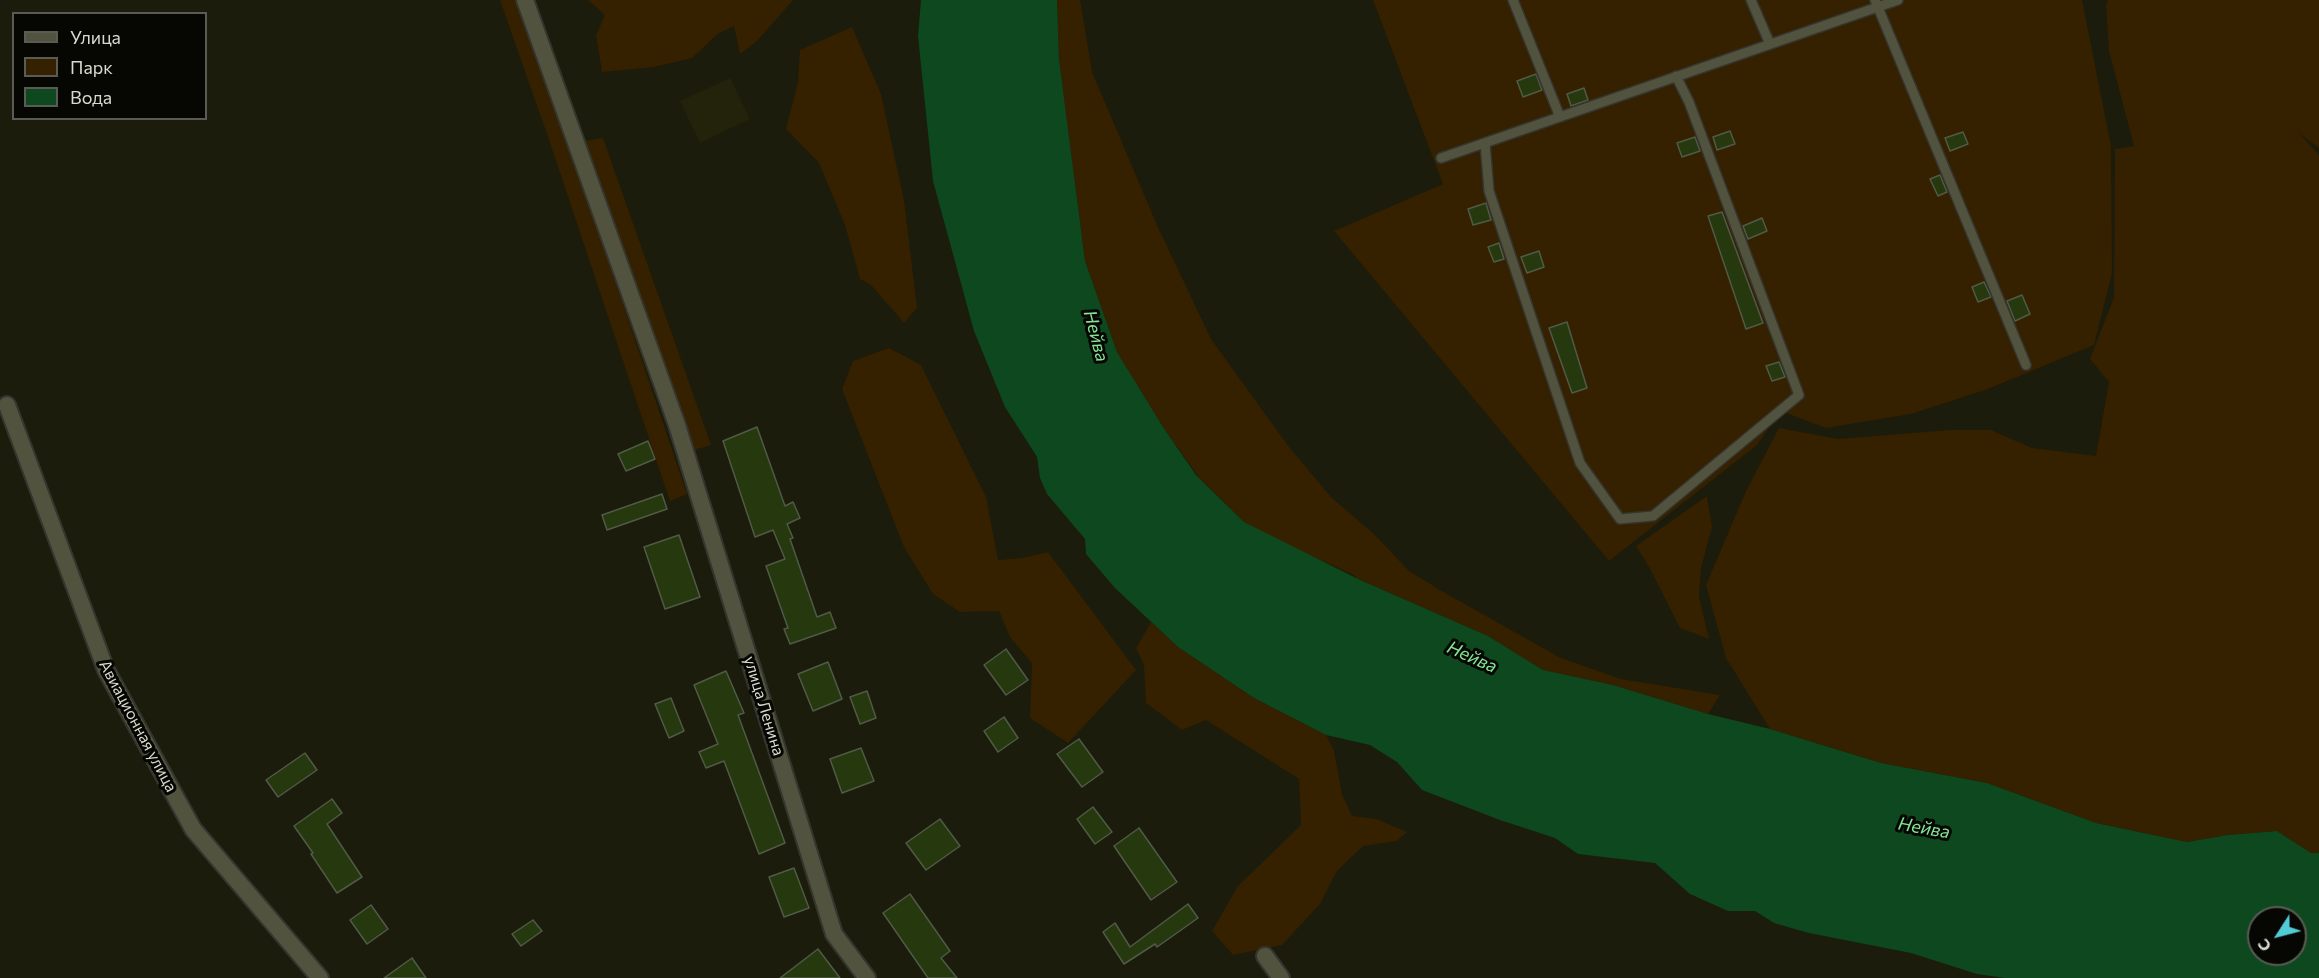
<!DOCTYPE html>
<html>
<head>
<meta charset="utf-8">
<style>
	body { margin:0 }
	#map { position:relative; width:2319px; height:978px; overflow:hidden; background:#1b1c0b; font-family:Commissioner,sans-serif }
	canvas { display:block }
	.legend { position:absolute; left:12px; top:12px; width:195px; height:108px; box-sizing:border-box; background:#060602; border:2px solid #5a5b54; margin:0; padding:8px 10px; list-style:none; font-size:18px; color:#d9dacf }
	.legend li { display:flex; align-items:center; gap:12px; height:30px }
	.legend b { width:30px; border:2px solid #5a5b54 }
	.north { position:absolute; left:2247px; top:906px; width:60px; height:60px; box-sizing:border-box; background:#060602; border:2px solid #5a5b54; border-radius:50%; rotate:234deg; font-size:16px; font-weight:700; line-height:24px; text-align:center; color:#d9dacf }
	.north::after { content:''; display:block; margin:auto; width:21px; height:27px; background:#52cbd7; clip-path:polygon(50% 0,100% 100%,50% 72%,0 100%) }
</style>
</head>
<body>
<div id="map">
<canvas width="2319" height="978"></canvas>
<ul class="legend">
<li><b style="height:8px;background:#51533f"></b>Улица</li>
<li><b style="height:16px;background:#352000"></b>Парк</li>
<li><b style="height:16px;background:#0e481e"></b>Вода</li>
</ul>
<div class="north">С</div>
</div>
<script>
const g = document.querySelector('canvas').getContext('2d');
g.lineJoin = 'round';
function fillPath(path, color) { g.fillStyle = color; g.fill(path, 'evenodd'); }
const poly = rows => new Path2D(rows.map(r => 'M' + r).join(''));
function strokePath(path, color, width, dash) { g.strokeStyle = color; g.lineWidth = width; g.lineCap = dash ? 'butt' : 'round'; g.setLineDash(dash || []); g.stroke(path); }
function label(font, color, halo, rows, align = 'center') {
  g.font = font + ' Commissioner,sans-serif'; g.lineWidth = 6; g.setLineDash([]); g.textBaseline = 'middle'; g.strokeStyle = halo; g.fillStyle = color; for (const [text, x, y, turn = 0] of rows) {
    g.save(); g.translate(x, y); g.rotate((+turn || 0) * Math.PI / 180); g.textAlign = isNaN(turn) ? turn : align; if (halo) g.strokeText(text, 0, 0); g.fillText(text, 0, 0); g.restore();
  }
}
const built = poly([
	[730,78,750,119,700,143,680,101]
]);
const green = poly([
	[500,0,517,0,599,233,687,494,670,501,548,137],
	[588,0,793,0,757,41,740,54,734,26,719,33,692,58,654,67,602,72,596,35,605,15],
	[1057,0,1080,0,1092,72,1157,225,1211,339,1289,447,1331,497,1376,536,1409,571,1445,593,1561,658,1621,679,1720,695,1708,714,1613,685,1543,670,1488,636,1358,579,1352,574,1291,547,1244,522,1197,475,1163,427,1117,352,1085,261,1059,59],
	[1373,0,2082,0,2111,146,2112,273,2094,345,1988,389,1911,414,1826,428,1781,411,1757,445,1609,561,1334,231,1443,184],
	[2108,0,2319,0,2319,148,2299,133,2319,155,2319,853,2311,853,2277,831,2228,835,2187,842,2096,823,1987,783,1881,763,1770,729,1726,658,1706,585,1746,491,1779,428,1838,439,1950,430,1991,430,2032,448,2096,456,2109,382,2090,359,2114,297,2115,149,2134,146,2109,51,2106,5],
	[852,27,881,94,904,200,917,308,904,323,871,285,860,279,845,225,819,163,786,129,798,82,800,50],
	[603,138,711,445,695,450,585,141],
	[889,348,921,365,986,497,998,560,1022,558,1048,552,1136,670,1068,743,1030,718,1032,663,1010,637,999,611,960,612,933,594,904,547,842,389,853,361],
	[1707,496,1712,527,1701,568,1699,597,1709,639,1680,628,1649,567,1636,546],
	[1151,622,1178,647,1254,698,1326,735,1334,751,1342,794,1352,816,1376,819,1407,832,1397,841,1363,846,1337,871,1320,904,1282,945,1233,955,1212,931,1238,886,1301,825,1299,779,1206,720,1182,730,1146,703,1144,665,1136,648]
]);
const water = poly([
	[921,0,1057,0,1059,59,1085,261,1117,352,1163,427,1196,475,1244,522,1358,579,1488,636,1543,670,1613,685,1708,714,1770,729,1881,763,1987,783,2096,823,2187,842,2228,835,2277,831,2311,853,2319,853,2319,978,2005,978,1977,974,1911,953,1809,933,1774,923,1755,911,1728,911,1690,894,1655,863,1578,854,1555,838,1500,820,1422,790,1397,762,1370,745,1326,735,1254,698,1178,647,1115,588,1086,554,1085,539,1047,494,1040,478,1037,457,1005,407,974,331,933,181,918,36],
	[2259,918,2295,918,2295,954,2259,954]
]);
const building = poly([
	[1536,74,1542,90,1523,97,1517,81,1536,74],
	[1584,88,1588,100,1571,106,1567,94,1584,88],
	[1730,131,1735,144,1717,150,1713,137,1730,131],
	[1963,132,1968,144,1950,151,1945,138,1963,132],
	[1695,137,1700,151,1682,157,1677,143,1695,137],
	[1940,175,1947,192,1938,196,1930,179,1940,175],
	[1486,203,1491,220,1473,225,1468,209,1486,203],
	[1722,212,1763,323,1746,329,1708,216,1722,212],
	[1762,218,1767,231,1748,239,1743,226,1762,218],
	[1499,243,1504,259,1494,262,1488,247,1499,243],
	[1539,251,1544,267,1527,273,1521,257,1539,251],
	[1984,282,1991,297,1978,302,1972,287,1984,282],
	[2022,295,2030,314,2015,321,2007,301,2022,295],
	[1567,322,1587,388,1572,393,1549,328,1567,322],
	[1779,362,1785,377,1772,381,1766,366,1779,362],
	[757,427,785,506,793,502,800,518,787,524,793,538,790,539,817,617,830,612,836,628,790,644,784,629,788,628,766,566,785,559,773,530,755,537,723,441,757,427],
	[648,441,655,459,626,471,618,454,648,441],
	[662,494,667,509,607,530,602,515,662,494],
	[679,535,700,597,665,609,644,547,679,535],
	[1006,649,1028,680,1006,695,984,665,1006,649],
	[828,662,842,699,813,711,798,674,828,662],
	[726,671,744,713,738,715,785,843,759,854,724,761,706,768,699,752,718,744,694,685,726,671],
	[867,691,876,718,860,724,850,697,867,691],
	[671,698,684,731,669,738,655,704,671,698],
	[1004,717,1018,738,998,752,984,731,1004,717],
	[1079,739,1103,772,1082,787,1057,754,1079,739],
	[861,748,874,781,842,793,830,759,861,748],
	[305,753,317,770,278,797,266,780,305,753],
	[332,799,342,813,327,824,362,877,337,893,311,854,313,853,294,826,332,799],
	[1093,807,1112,832,1095,844,1077,819,1093,807],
	[940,819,960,846,926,870,906,843,940,819],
	[1139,828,1177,882,1151,900,1114,846,1139,828],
	[794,868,809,908,784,917,769,877,794,868],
	[910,894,950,951,941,958,957,978,928,978,883,913,910,894],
	[1188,904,1198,918,1157,947,1155,944,1124,964,1103,932,1115,923,1130,947,1188,904],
	[371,905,388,929,367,944,350,920,371,905],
	[533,920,542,931,521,946,512,934,533,920],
	[818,949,840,978,780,978,818,949],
	[412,958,426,978,384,978,412,958]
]);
const service = poly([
	[1513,0,1560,117],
	[1751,0,1770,44],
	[1875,0,2026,365],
	[1485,143,1489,191,1580,463,1620,519,1653,516,1799,395,1689,102,1676,76],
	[1441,158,1898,0]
]);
const minor = poly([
	[525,0,677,425,834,934,867,978],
	[7,405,106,670,193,829,320,978],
	[1265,956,1281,978]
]);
const streetNames = [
	["улица Ленина",764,706,73],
	["Авиационная улица",138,726,62]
];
const waterNames = [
	["Нейва",1096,336,75],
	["Нейва",1472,657,24],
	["Нейва",1924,828,10]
];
fillPath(built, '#22230a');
fillPath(green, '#352000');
fillPath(water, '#0e481e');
fillPath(building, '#26380e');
strokePath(building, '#505a47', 1.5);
strokePath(service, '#34352e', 12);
strokePath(minor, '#34352e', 20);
strokePath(service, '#51533f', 9);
strokePath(minor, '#51533f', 16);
label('16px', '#d9dacf', '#060602', streetNames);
label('italic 18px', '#83e494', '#060602', waterNames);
</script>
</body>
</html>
